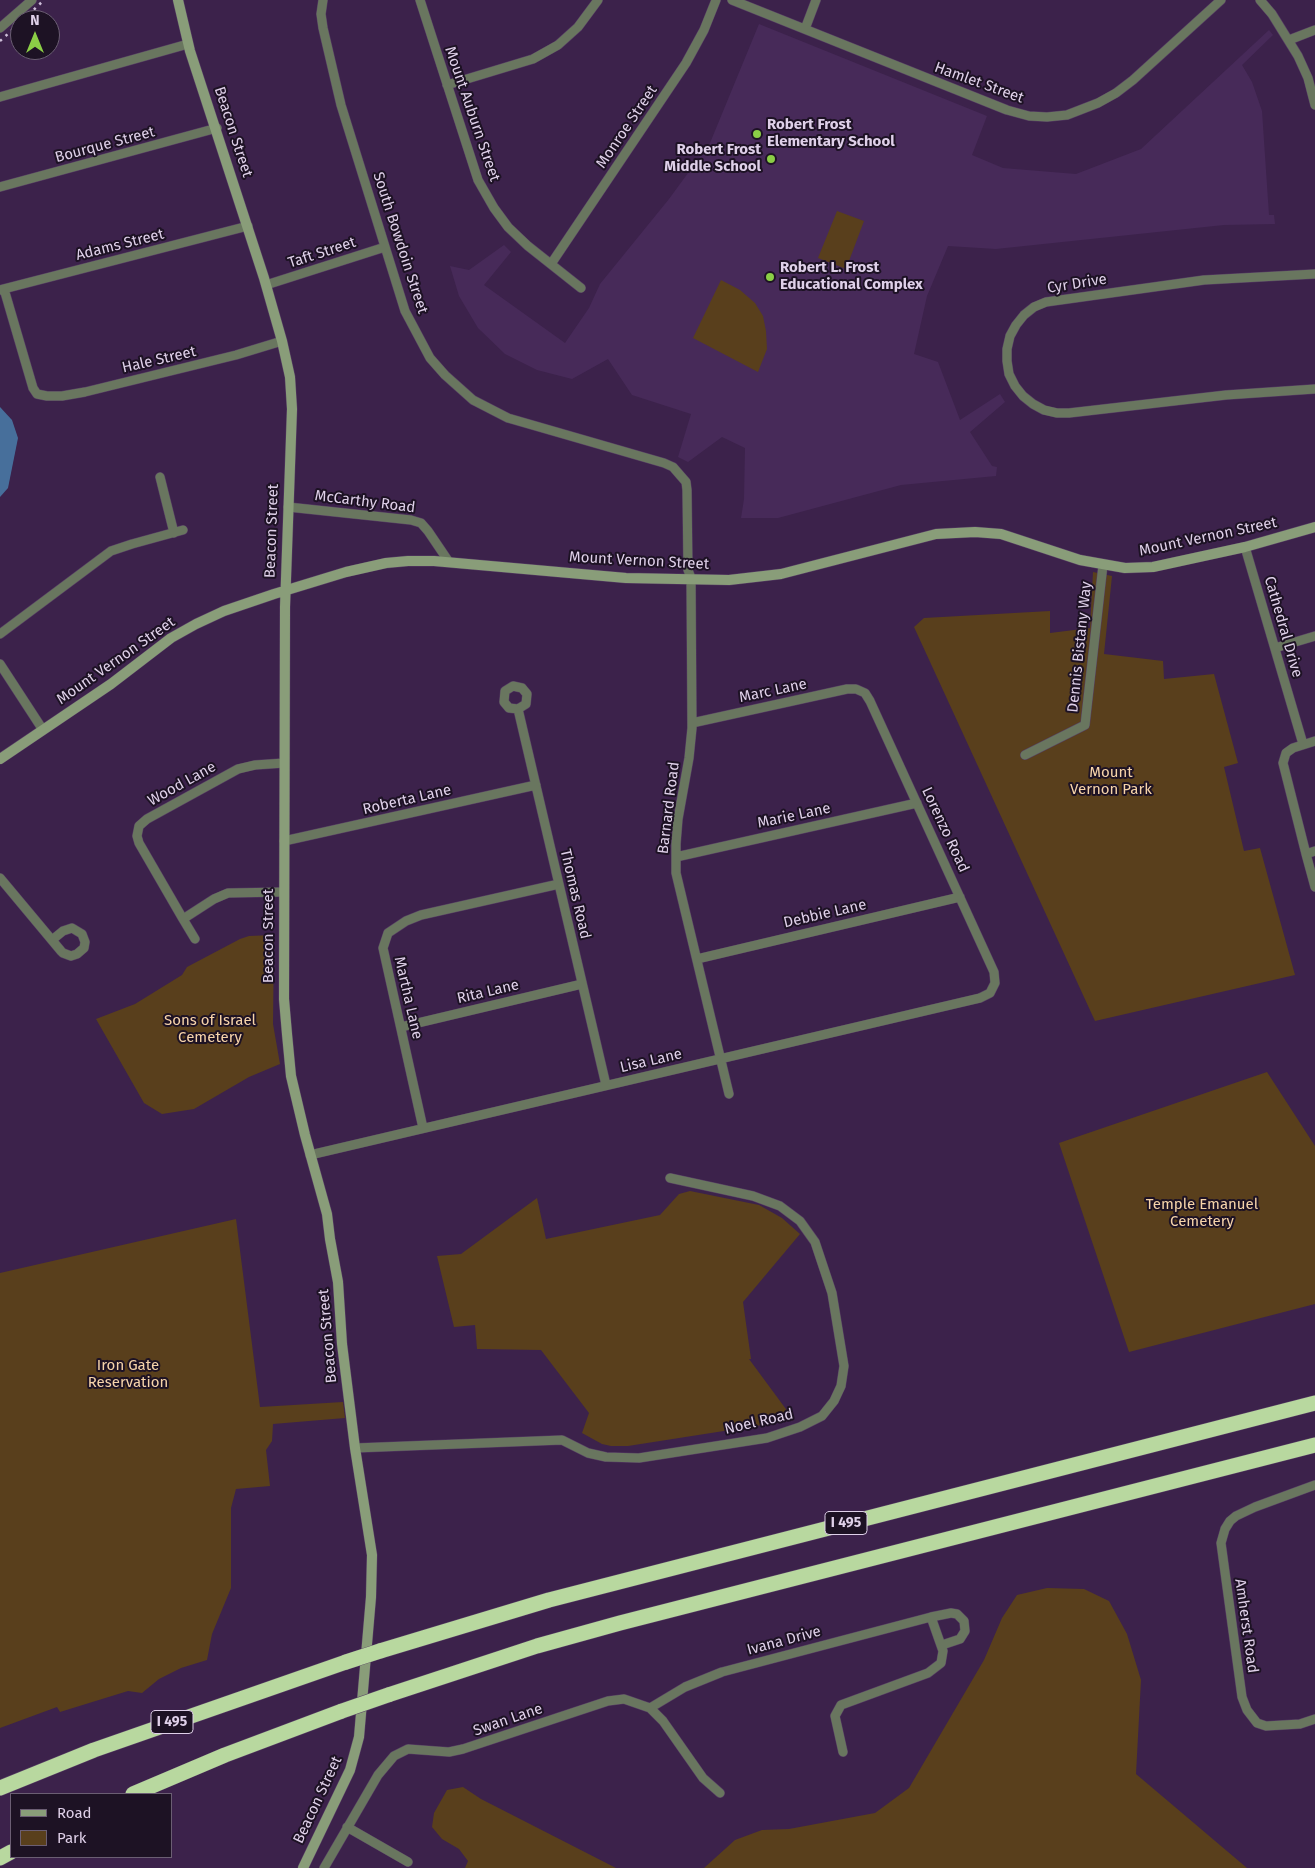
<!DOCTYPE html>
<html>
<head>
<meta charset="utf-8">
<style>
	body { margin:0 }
	#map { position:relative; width:1315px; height:1868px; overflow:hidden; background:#3c224b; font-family:"Fira Sans",sans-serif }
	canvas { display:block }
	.legend { position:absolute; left:10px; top:1793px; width:162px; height:65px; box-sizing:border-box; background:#1d1224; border:1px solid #6b5e73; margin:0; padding:6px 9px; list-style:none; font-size:15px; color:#dfd0e9 }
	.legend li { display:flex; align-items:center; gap:10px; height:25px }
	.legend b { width:25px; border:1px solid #6b5e73 }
	.north { position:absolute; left:10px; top:10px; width:50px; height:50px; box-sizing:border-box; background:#1d1224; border:1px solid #6b5e73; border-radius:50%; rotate:0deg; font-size:14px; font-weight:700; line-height:20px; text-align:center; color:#dfd0e9 }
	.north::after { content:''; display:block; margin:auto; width:18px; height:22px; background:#8bce46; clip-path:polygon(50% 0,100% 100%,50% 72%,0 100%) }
</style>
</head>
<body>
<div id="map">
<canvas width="1315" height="1868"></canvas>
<ul class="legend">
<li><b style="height:6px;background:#899d79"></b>Road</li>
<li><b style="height:14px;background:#593f1c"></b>Park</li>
</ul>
<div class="north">N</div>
</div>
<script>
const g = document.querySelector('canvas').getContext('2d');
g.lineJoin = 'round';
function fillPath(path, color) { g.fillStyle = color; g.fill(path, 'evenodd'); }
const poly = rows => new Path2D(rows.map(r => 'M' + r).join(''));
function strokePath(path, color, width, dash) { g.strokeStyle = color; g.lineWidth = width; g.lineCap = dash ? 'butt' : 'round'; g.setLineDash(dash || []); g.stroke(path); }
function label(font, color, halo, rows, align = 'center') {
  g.font = font + ' "Fira Sans",sans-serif'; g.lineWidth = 4; g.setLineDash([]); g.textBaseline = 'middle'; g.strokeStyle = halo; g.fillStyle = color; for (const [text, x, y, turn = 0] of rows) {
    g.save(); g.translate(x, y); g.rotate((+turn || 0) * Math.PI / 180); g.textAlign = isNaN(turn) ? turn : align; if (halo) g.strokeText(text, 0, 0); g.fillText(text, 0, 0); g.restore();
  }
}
const built = poly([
	[759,24,987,116,972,155,1003,168,1076,174,1141,149,1269,30,1273,35,1242,65,1252,82,1262,111,1269,215,1274,215,1275,224,1224,225,996,249,948,246,927,296,914,354,938,362,960,420,1000,394,1005,402,970,432,992,466,997,467,996,476,901,485,778,518,741,518,744,499,745,448,722,437,688,462,678,457,691,414,632,395,608,359,572,379,537,370,505,354,478,328,459,296,450,266,469,270,504,245,511,252,484,285,565,343,589,308,600,284,669,199,710,143]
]);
const green = poly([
	[837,211,864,221,846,269,818,258],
	[721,280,740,290,755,303,763,316,766,331,767,349,758,372,693,338],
	[1093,572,1112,576,1104,654,1163,661,1164,679,1214,674,1238,763,1224,767,1244,851,1260,848,1295,975,1095,1021,914,627,924,618,1050,611,1050,633,1090,628],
	[274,935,273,1024,280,1064,249,1077,194,1109,162,1114,144,1103,96,1019,135,1004,182,975,187,967,240,939,249,936],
	[1267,1072,1315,1146,1315,1304,1129,1352,1059,1143],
	[690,1191,759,1205,782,1218,800,1234,743,1302,751,1359,749,1359,794,1420,628,1446,611,1446,602,1444,582,1433,589,1413,541,1350,477,1349,475,1325,454,1327,437,1256,461,1254,537,1198,546,1239,660,1215,679,1194],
	[236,1219,260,1407,343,1402,345,1418,273,1424,272,1441,266,1450,270,1486,236,1489,231,1508,231,1588,212,1634,207,1660,181,1668,159,1679,142,1693,128,1691,60,1712,57,1707,0,1728,0,1273],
	[1047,1588,1084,1589,1109,1601,1127,1634,1141,1680,1136,1774,1247,1868,704,1868,735,1840,762,1830,789,1829,875,1813,909,1788,984,1660,1002,1618,1017,1595],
	[463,1787,481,1799,616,1868,465,1868,468,1861,459,1849,442,1839,432,1827,434,1813,447,1790]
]);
const water = poly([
	[0,407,12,420,18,438,8,488,0,497]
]);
const street = poly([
	[323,0,321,14,323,28,341,105,405,311,430,358,445,375,473,400,508,418,664,463,673,467,686,482,687,490,688,570,691,578,692,728,689,758,678,819,676,844,676,873,729,1094],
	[420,0,478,180,494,208,508,227,528,246,581,288],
	[732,0,1007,110,1029,116,1047,117,1067,115,1098,103,1116,93,1133,80,1221,0],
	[1260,0,1272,14,1298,56,1308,78,1315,105],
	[0,28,32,0],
	[805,29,816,0],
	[1289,40,1315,30],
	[447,85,533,59,558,45,578,27,598,0],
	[0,97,188,44],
	[0,187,217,128],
	[551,264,686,63,704,30,716,0],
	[1315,274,1204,280,1046,302,1034,307,1024,315,1016,325,1010,336,1007,349,1007,361,1009,374,1015,386,1023,396,1033,404,1044,410,1057,413,1069,413,1226,395,1315,389],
	[266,285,385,247],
	[4,289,33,388,37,394,47,396,62,396,85,392,236,355,282,341],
	[0,290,248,226],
	[160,477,174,533],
	[288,507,411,520,421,523,428,531,449,562],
	[1245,547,1303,744],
	[0,634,111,551,132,544,183,530],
	[1275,648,1315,636],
	[0,664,43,730],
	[518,709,526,704,527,694,522,688,513,686,505,691,504,702,509,708,518,709,606,1085],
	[1315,741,1293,748,1286,753,1283,763,1306,854,1315,851],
	[1025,755,1085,725,1103,565],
	[284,763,255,765,238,769,147,819,139,826,137,836,139,843,183,919,214,899,228,893,284,892],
	[284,841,536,785],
	[1306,854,1315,887],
	[676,857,917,803],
	[0,878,61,951,63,953,71,956,77,954,84,948,85,942,82,934,72,928,63,931,52,940],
	[183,919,195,939],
	[697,959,960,897],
	[401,1027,582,984],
	[423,1128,383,948,388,933,406,921,421,915,559,884],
	[310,1155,980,998,990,993,995,983,994,972,870,701,865,693,856,689,847,689,692,723],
	[355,1448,562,1440,588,1453,606,1457,639,1458,767,1438,800,1427,822,1416,834,1401,841,1386,844,1366,832,1293,815,1242,800,1221,780,1206,753,1196,670,1178],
	[1315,1485,1255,1507,1236,1516,1230,1521,1225,1529,1221,1543,1242,1697,1247,1710,1257,1723,1266,1726,1300,1724,1315,1719],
	[931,1617,951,1613,957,1614,964,1621,965,1631,960,1639,942,1645],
	[650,1708,685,1687,722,1672,931,1617,943,1651,941,1663,928,1673,841,1705,835,1716,843,1752],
	[347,1827,408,1862],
	[324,1868,378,1775,394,1756,408,1749,449,1752,463,1749,608,1701,624,1699,650,1708,663,1721,703,1778,720,1793]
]);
const secondary = poly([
	[178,0,190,51,264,278,282,341,290,377,292,409,285,607,284,999,287,1034,291,1076,305,1135,327,1214,330,1239,338,1282,342,1344,355,1448,372,1555,371,1597,359,1737,350,1770,303,1868],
	[0,759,111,684,171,638,196,624,224,611,274,594,346,572,386,563,408,561,434,561,626,578,729,580,781,574,936,534,975,532,1001,534,1080,560,1125,568,1153,567,1245,547,1315,527]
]);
const highway = poly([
	[380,1651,549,1600,1315,1403],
	[388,1695,537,1646,620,1623,1315,1445],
	[0,1788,94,1750,346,1662],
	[133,1794,225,1755,342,1711],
	[0,1858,11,1852]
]);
const rail = poly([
	[23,20,44,0],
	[0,41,20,23]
]);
const highwayBridge = poly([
	[346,1662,380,1651],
	[342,1711,388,1695]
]);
const markers = [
	[757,134,5,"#8bce46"],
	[771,159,5,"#8bce46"],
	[770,277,5,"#8bce46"]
];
const shields = [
	[846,1523,42],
	[172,1722,42]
];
const shieldNames = [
	["I 495",846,1523],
	["I 495",172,1722]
];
const streetNames = [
	["Hamlet Street",979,83,20],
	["Mount Auburn Street",472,114,71],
	["Monroe Street",627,127,-56],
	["Beacon Street",233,132,72],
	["Bourque Street",105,145,-15],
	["South Bowdoin Street",400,243,72],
	["Adams Street",120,245,-14],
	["Taft Street",322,253,-18],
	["Cyr Drive",1077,284,-9],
	["Hale Street",159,360,-13],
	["McCarthy Road",365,502,7],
	["Beacon Street",272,531,-88],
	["Mount Vernon Street",1208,537,-12],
	["Mount Vernon Street",639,561,3],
	["Cathedral Drive",1283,627,74],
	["Dennis Bistany Way",1080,647,-84],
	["Mount Vernon Street",116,661,-35],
	["Marc Lane",773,691,-12],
	["Wood Lane",182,784,-29],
	["Roberta Lane",407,800,-13],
	["Barnard Road",669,808,-83],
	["Marie Lane",794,816,-12],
	["Lorenzo Road",945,830,65],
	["Thomas Road",575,894,77],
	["Debbie Lane",825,914,-13],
	["Beacon Street",269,936,-90],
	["Rita Lane",488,992,-13],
	["Martha Lane",408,998,77],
	["Lisa Lane",651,1061,-13],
	["Beacon Street",328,1336,-95],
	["Noel Road",759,1422,-13],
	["Amherst Road",1246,1626,82],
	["Ivana Drive",784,1641,-15],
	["Swan Lane",508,1720,-19],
	["Beacon Street",318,1800,-65]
];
const poiNames = [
	["Robert Frost",767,125],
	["Elementary School",767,142],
	["Robert Frost",761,150,"right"],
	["Middle School",761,167,"right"],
	["Robert L. Frost",780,268],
	["Educational Complex",780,285]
];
const parkNames = [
	["Mount",1111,773],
	["Vernon Park",1111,790],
	["Sons of Israel",210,1021],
	["Cemetery",210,1038],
	["Temple Emanuel",1202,1205],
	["Cemetery",1202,1222],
	["Iron Gate",128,1366],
	["Reservation",128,1383]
];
fillPath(built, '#472a59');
fillPath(green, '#593f1c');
fillPath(water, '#476f9b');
strokePath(street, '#563e64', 10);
strokePath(secondary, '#563e64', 11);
strokePath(highway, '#563e64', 16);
strokePath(street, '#69765f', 9);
strokePath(secondary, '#899d79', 10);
strokePath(highway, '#b8d89f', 15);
strokePath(rail, '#cebed9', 2.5, [2.5, 5]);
strokePath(highwayBridge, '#563e64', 16, []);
strokePath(highwayBridge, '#b8d89f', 15);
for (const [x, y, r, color] of markers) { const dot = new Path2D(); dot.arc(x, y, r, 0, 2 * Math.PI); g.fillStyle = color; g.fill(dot); strokePath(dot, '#1d1224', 2); }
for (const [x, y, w] of shields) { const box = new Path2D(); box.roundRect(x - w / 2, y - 11.5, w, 23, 4); g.fillStyle = '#1d1224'; g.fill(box); strokePath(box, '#dfd0e9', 1); }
label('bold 14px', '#dfd0e9', null, shieldNames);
label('15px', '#dfd0e9', '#1d1224', streetNames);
label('bold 15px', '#dfd0e9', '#1d1224', poiNames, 'left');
label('15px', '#f7d4aa', '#1d1224', parkNames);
</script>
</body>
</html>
